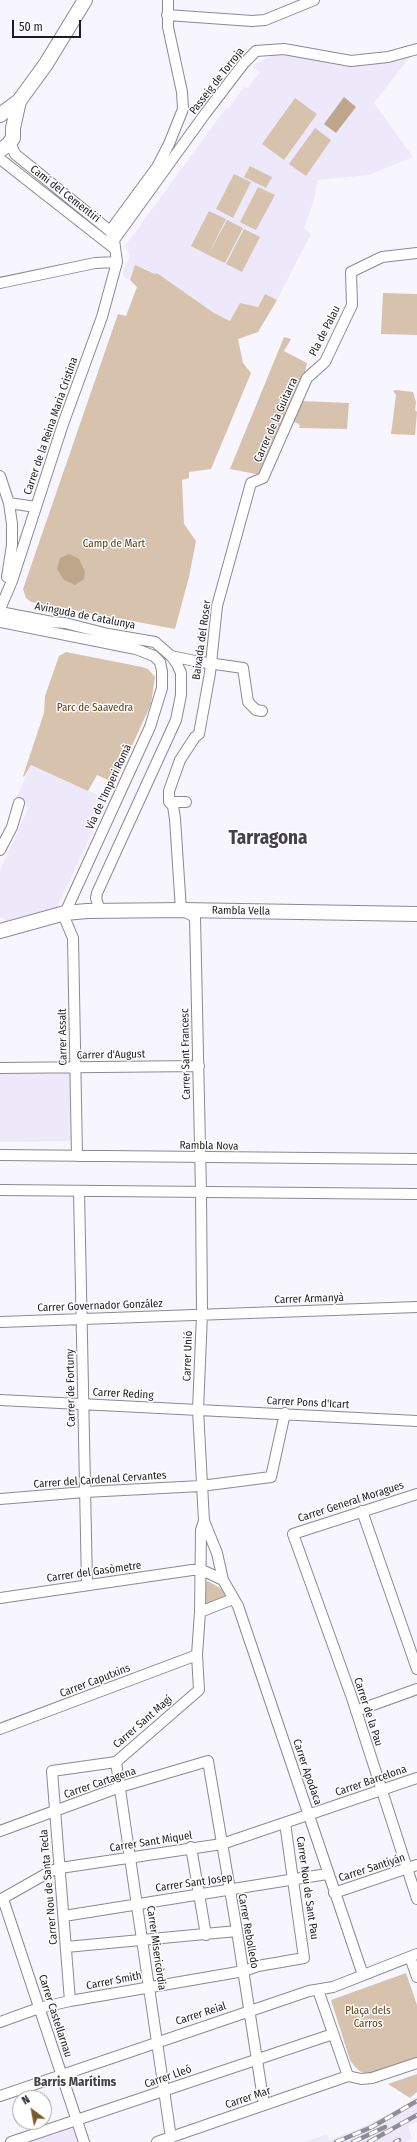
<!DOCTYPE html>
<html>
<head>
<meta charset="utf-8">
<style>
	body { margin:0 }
	#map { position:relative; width:417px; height:2142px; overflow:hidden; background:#f7f5fe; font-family:"Fira Sans Condensed",sans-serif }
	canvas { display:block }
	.north { position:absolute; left:12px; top:2090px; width:40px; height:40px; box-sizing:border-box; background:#fff; border:1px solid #a5a4a6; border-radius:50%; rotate:328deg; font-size:11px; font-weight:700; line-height:16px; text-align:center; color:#1d1c21 }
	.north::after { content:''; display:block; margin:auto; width:14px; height:18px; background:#79582f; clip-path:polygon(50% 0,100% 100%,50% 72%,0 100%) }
	.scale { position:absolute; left:12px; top:20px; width:69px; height:18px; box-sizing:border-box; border:2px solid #1d1c21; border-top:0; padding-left:5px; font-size:12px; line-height:14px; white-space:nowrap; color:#1d1c21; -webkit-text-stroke:3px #fff; paint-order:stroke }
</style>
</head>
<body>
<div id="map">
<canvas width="417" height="2142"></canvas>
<div class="north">N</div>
<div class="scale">50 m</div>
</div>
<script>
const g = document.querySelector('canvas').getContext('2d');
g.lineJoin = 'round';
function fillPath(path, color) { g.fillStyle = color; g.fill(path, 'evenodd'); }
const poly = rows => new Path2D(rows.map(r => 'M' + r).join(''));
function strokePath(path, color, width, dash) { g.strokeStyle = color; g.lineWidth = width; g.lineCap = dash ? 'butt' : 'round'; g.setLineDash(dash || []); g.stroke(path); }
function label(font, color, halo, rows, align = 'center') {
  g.font = font + ' "Fira Sans Condensed",sans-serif'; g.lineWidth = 3; g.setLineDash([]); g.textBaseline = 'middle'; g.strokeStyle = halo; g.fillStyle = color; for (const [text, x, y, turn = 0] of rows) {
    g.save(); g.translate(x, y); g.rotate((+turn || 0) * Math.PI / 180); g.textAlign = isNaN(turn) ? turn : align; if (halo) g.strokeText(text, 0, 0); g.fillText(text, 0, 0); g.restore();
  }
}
const built = poly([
	[276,54,298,54,365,66,412,54,374,103,413,157,369,175,318,180,314,200,304,228,311,234,277,300,265,294,258,307,252,306,230,321,214,313,157,273,156,274,135,265,130,280,124,277,123,272,130,256,125,246,226,108,228,109,244,87,248,88,260,72,253,67,255,64],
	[31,765,107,799,56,910,32,914,4,923,5,919,0,917,0,870,29,807,15,801],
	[70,1072,71,1141,0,1142,0,1074],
	[417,2097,417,2122,408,2127,412,2139,404,2142,304,2142,327,2134,329,2140,358,2129,393,2112],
	[74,2126,79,2142,26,2142]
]);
const green = poly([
	[295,98,317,114,284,160,262,144],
	[315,128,331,140,306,176,289,164],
	[250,166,272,177,266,188,244,177],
	[234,174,251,182,233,218,216,209],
	[258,187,275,195,256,230,240,222],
	[209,211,226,219,208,255,191,246],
	[227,220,243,228,225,263,208,255],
	[244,229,260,237,242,272,226,264],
	[135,265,155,274,157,273,214,313,230,321,240,303,258,307,265,294,277,300,258,332,238,339,243,363,251,373,211,469,189,472,189,478,182,480,184,524,196,541,189,577,175,629,31,602,26,598,23,589,118,314,126,316,137,287,130,280],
	[383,293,417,294,417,335,381,334],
	[284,337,291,339,284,351,307,363,304,376,264,466,261,466,261,475,230,469],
	[396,390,413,392,416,402,415,410,417,412,415,435,391,434,396,395,393,391],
	[302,401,349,403,347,429,299,428,300,425,293,421],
	[66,652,142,667,148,669,155,677,151,704,115,783,97,775,88,791,31,765,24,777,23,776,44,713,45,696,59,656],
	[208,1581,220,1588,227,1596,204,1605,204,1584],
	[406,1973,417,2005,417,2058,371,2075,361,2072,355,2067,350,2060,331,2000],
	[417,2074,417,2092,410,2098,388,2084]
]);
const water = poly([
	[344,97,356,107,336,133,324,124],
	[69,554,79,559,85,572,84,579,75,585,64,580,57,569,60,558]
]);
const street = poly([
	[167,15,252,21,265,20,314,0],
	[0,159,115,249],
	[110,231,157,167,169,144,183,109,182,92,168,27,168,0],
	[114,240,205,114,244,63,256,51,284,49,351,61,388,57,417,49],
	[0,283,95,263,117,262],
	[0,476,9,503,12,524,12,545,7,577],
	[9,503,36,507],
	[0,609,12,581,63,424,102,317,117,262,114,240,110,231,15,154,10,142],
	[0,612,52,622,65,623,108,634,155,642,171,656,177,664,181,673,181,695,176,720,97,893,96,898,100,911],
	[0,622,136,649,154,656,160,662,162,671,162,688,150,727,65,913,65,919,73,938,77,1156],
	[171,656,195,661],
	[201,662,243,668,248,702,256,710,262,711],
	[169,802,173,806,175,819,181,910,195,917,201,1192,202,1314,198,1410,204,1521,217,1553,223,1580,238,1606,363,1975],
	[169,802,169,791,180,760,195,737,199,734,210,673,217,606,251,483,263,478,307,378,325,362,352,305,351,272,382,257,417,253],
	[169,802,186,802],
	[0,850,12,827,19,803],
	[0,1068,199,1066],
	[0,1155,417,1159],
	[0,1190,417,1194],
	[79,1191,87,1585],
	[0,1322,417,1307],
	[0,1400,417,1421],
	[417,1494,293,1534,352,1698,417,1899],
	[0,1499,85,1492,201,1486,271,1477,285,1413],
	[362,1511,417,1669],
	[0,1598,192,1570,202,1570,223,1580],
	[200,1612,233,1599],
	[356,1711,417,1689],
	[0,1729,197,1655],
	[116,1762,171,2138],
	[0,1831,120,1787,208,1761,237,1931,264,2105],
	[191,1847,206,1935],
	[334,1893,417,1865],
	[3,1899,84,2142],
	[0,1900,51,1871,60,1868,222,1844,417,1778],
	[64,1916,327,1874],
	[66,1947,237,1931],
	[410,1957,417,1977],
	[318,1990,348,2076,361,2079,372,2078,417,2063],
	[70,2001,52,1771,116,1762,199,1690,197,1655,200,1612,201,1530,204,1521],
	[0,2022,39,2008,70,2001,244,1971,258,1966,304,1958,285,1823],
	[0,2096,309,1991,333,1987,417,1954],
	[11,2142,333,2034],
	[157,2142,348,2076]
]);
const secondary = poly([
	[0,115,19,101,46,64,85,0],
	[0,150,8,145,13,138,13,128,19,101],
	[0,931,65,913,87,911,181,910,417,914]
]);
const rail = poly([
	[336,2142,372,2127,417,2101],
	[353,2142,385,2127],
	[369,2142,417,2115],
	[395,2142,399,2140]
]);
const streetNames = [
	["Passeig de Torroja",217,81,-52],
	["Camí del Cementiri",65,194,38],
	["Pla de Palau",325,331,-63],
	["Carrer de la Guitarra",276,420,-66],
	["Carrer de la Reina Maria Cristina",51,426,-71],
	["Avinguda de Catalunya",85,616,11],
	["Baixada del Roser",202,640,-82],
	["Via de l'Imperi Romà",109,787,-65],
	["Rambla Vella",241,911,1],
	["Carrer Assalt",63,1037,-91],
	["Carrer Sant Francesc",186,1054,-91],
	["Carrer d'August",111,1055,-1],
	["Rambla Nova",209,1146,1],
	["Carrer Armanyà",309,1299,-2],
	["Carrer Governador González",100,1306,-2],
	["Carrer Unió",188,1356,-88],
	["Carrer de Fortuny",71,1388,-91],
	["Carrer Reding",123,1394,3],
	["Carrer Pons d'Icart",308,1403,3],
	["Carrer del Cardenal Cervantes",100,1480,-4],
	["Carrer General Moragues",351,1502,-18],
	["Carrer del Gasòmetre",94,1572,-8],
	["Carrer Caputxins",95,1681,-21],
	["Carrer de la Pau",368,1712,72],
	["Carrer Sant Magí",143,1722,-41],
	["Carrer Apodaca",307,1772,71],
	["Carrer Barcelona",371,1781,-19],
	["Carrer Cartagena",100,1783,-19],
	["Carrer Sant Miquel",151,1842,-9],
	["Carrer Santiyán",372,1868,-18],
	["Carrer Sant Josep",194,1883,-8],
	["Carrer Nou de Santa Tecla",49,1887,-95],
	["Carrer Nou de Sant Pau",307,1888,82],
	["Carrer Rebolledo",248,1931,80],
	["Carrer Misericòrdia",156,1948,82],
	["Carrer Smith",114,1981,-11],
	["Carrer Reial",201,2014,-18],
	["Carrer Castellarnau",55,2016,72],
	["Carrer Lleó",168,2077,-19],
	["Carrer Mar",248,2098,-19]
];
const parkNames = [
	["Camp de Mart",114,544],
	["Parc de Saavedra",95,708],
	["Plaça dels",368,2011],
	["Carros",368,2024]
];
const quarterNames = [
	["Barris Marítims",75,2082]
];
const townNames = [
	["Tarragona",268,839]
];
fillPath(built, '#ede9fa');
fillPath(green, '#d7c3ad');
fillPath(water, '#bea68b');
strokePath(street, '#8b8995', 12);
strokePath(secondary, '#8b8995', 16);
strokePath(street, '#fff', 10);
strokePath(secondary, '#fff', 14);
strokePath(rail, '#8f8e95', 4.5);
strokePath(rail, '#fff', 3, [9]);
label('11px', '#1d1c21', '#fff', streetNames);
label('11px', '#5d3b0a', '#fff', parkNames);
label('bold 13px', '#44414c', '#fff', quarterNames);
label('bold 19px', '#44414c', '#fff', townNames);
</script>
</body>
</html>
